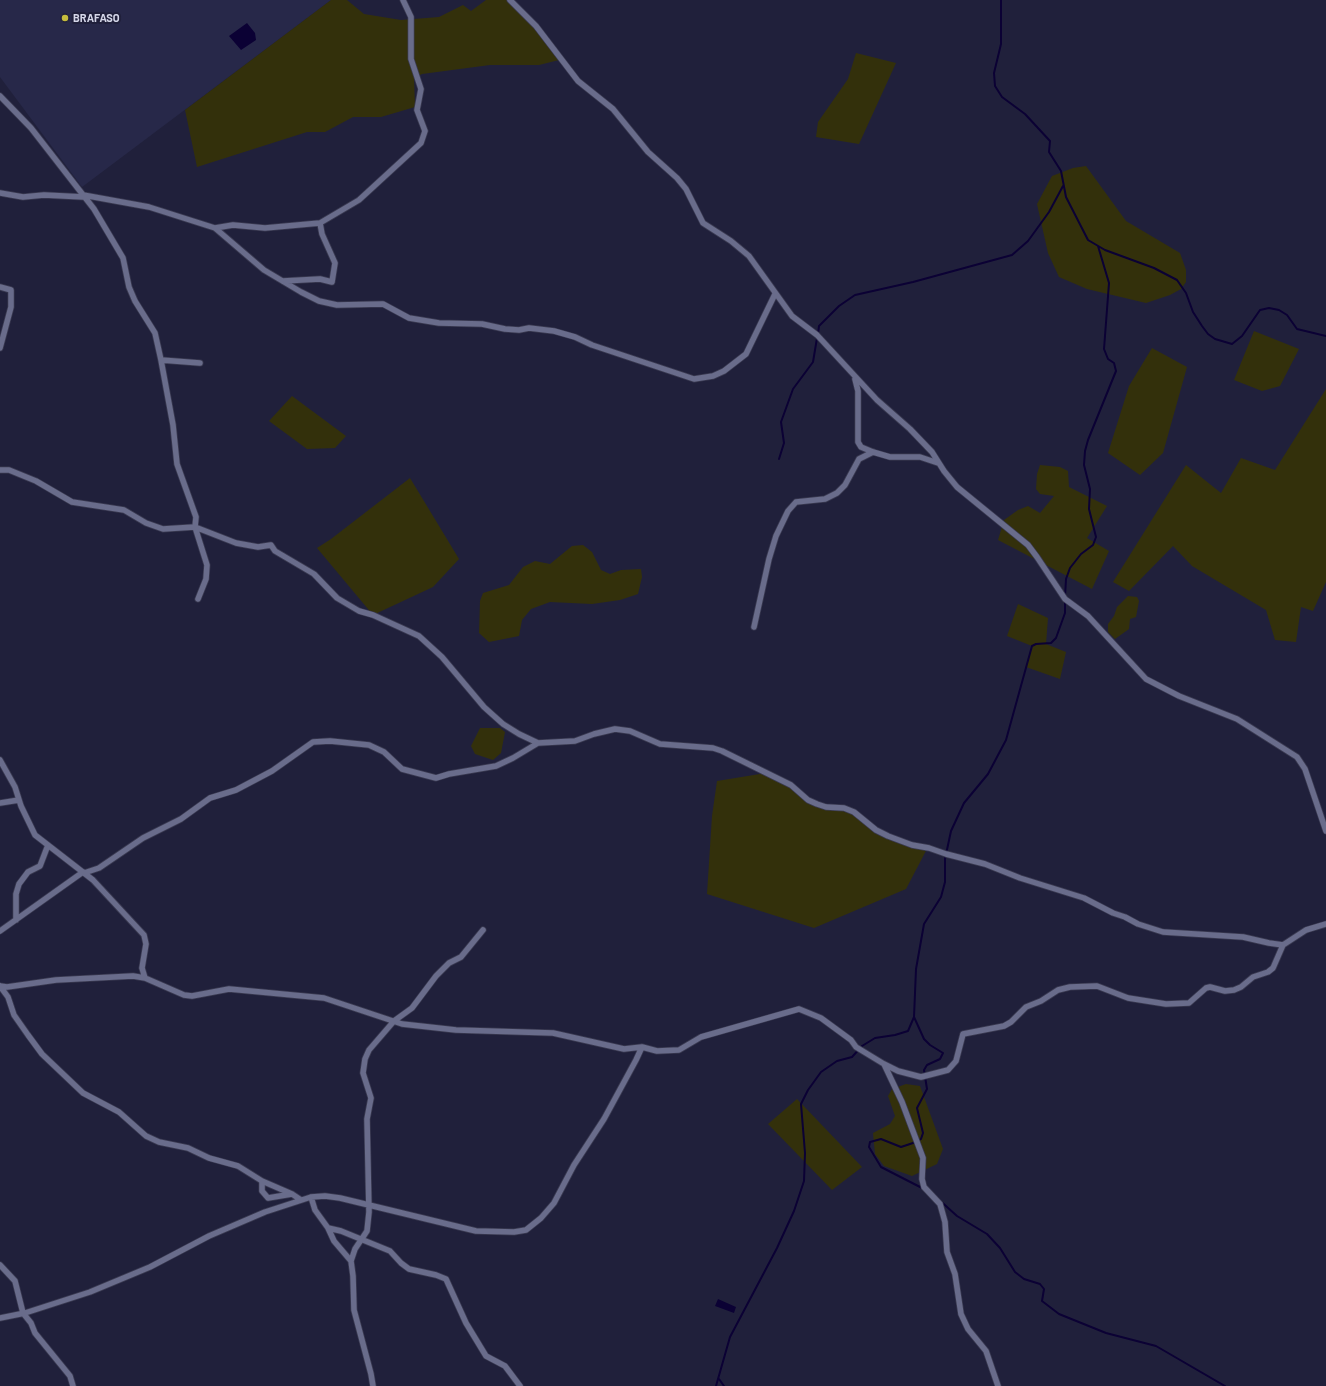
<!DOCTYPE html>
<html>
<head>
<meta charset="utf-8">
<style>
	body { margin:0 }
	canvas { display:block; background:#20203b }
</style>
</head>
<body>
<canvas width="1326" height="1386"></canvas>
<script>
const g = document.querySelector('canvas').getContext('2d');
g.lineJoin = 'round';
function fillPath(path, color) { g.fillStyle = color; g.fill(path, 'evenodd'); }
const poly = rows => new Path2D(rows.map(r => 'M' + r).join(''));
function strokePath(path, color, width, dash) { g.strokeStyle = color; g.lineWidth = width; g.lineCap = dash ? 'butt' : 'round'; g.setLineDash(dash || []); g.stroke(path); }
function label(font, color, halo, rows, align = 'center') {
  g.font = font + ' Barlow,sans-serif'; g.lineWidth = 4; g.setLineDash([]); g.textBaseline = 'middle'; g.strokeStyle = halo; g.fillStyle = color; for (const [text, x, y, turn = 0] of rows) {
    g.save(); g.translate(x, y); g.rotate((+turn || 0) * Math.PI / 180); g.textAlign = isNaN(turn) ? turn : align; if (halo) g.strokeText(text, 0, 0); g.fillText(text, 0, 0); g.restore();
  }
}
const built = poly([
	[0,0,331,0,82,187,0,77]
]);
const green = poly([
	[331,0,347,0,364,14,401,20,439,17,463,5,471,11,486,0,508,0,563,59,539,65,490,65,422,74,414,78,415,107,381,117,353,117,325,132,307,132,197,167,185,110],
	[856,53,896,63,859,144,816,137,818,122,848,79],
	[1086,166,1126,221,1180,253,1186,270,1186,282,1181,289,1170,295,1146,303,1087,289,1059,277,1048,253,1037,204,1052,176,1073,168],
	[1254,331,1299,349,1280,386,1262,391,1234,380],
	[1152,348,1187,367,1163,453,1140,475,1108,453,1129,386],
	[1326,389,1326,582,1313,611,1301,607,1296,642,1275,640,1266,610,1192,566,1173,546,1129,591,1113,582,1186,465,1221,493,1241,458,1275,470],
	[292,396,346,436,335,448,307,449,269,421],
	[1040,465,1060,467,1068,471,1069,487,1107,506,1087,538,1109,551,1092,589,998,540,1004,520,1018,510,1028,506,1040,513,1054,496,1040,494,1036,489,1037,474],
	[410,478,459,559,433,587,373,615,317,548,331,539],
	[583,545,592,552,601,570,610,574,621,570,641,569,642,577,638,594,620,600,592,604,550,602,531,609,522,620,519,636,489,642,479,633,480,601,483,593,509,585,523,567,535,561,550,564,572,546],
	[1128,596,1137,597,1139,601,1136,617,1130,619,1129,629,1115,639,1108,632,1108,624,1114,616,1117,607],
	[1018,604,1048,618,1046,644,1066,652,1060,679,1026,667,1032,646,1007,636],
	[480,728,500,728,505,732,501,753,493,760,475,754,471,746],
	[766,773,791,786,812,803,850,810,887,838,928,847,906,889,814,928,707,894,712,816,717,781],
	[906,1084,920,1086,943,1149,937,1164,912,1176,884,1166,875,1154,873,1133,890,1124,895,1116,888,1096,892,1089],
	[797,1099,862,1167,832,1190,768,1124]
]);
const water = poly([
	[247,23,255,33,256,40,241,50,229,36],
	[718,1299,736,1307,734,1313,715,1306]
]);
const stream = poly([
	[1001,0,1001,44,994,73,995,86,1002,97,1025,114,1050,141,1049,152,1061,171,1066,197,1088,240,1105,250,1154,268,1177,280,1186,293,1193,312,1202,326,1208,334,1215,339,1232,344,1242,336,1260,310,1269,308,1279,310,1287,315,1297,329,1326,336],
	[818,334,819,326,839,306,855,295,913,282,1012,255,1028,241,1049,212,1063,186],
	[779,459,784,443,781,422,793,389,813,362,817,338],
	[1065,597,1066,579,1070,568,1081,554,1093,545,1096,537,1089,509,1090,489,1084,465,1085,451,1088,440,1116,371,1114,363,1108,359,1104,349,1109,283,1098,246],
	[914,1017,924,1039,930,1045,943,1053,940,1059,927,1065,924,1070,927,1089,917,1108,923,1133,921,1139,916,1142,901,1147,881,1139,870,1142,869,1147,881,1167,922,1188],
	[936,1197,957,1216,987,1234,1000,1248,1015,1272,1024,1279,1040,1284,1044,1289,1042,1301,1059,1314,1106,1333,1156,1346,1225,1386],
	[719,1379,724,1386],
	[716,1386,730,1337,777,1248,794,1211,804,1181,805,1153,801,1104,808,1090,821,1072,837,1061,852,1057,862,1046,875,1038,895,1035,908,1031,914,1017,916,969,924,924,941,897,945,882,945,859,951,831,964,803,988,774,1006,740,1032,646,1036,644,1051,643,1056,638,1065,613,1065,602]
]);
const street = poly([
	[510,0,536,26,578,81,613,109,648,152,677,178,686,189,703,223,731,241,749,256,792,316,817,335,877,400,910,429,932,452,944,471,957,487,1028,545,1037,557,1065,599,1088,616,1146,679,1179,696,1237,719,1297,757,1305,769,1326,831],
	[0,96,31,128,94,209,123,258,129,287,135,301,155,333,161,360,200,363],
	[0,193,23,197,44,195,84,197],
	[83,195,149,207,215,228,264,270,301,292,319,301,337,305,383,304,409,318,439,323,482,324,505,329,519,330,529,328,554,331,575,337,592,345,694,379,713,376,724,371,746,354,775,294],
	[215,228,233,225,265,228,320,223,359,200,421,143,425,131,417,110,421,89,411,59,411,17,403,0],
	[283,281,320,279,332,282,335,263,322,234,320,223],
	[0,287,11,290,11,307,0,348],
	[161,360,173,425,177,464,196,517,195,527,207,565,206,579,198,599],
	[855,379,858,391,858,442,861,447,873,452,890,457,920,457,938,463],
	[0,470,9,470,36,481,72,502,124,510,146,523,163,529,195,527,236,543,258,547,271,545,275,551,314,574,337,598,359,611,373,615,419,636,442,657,484,707,503,724,519,734,538,743],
	[754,627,769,559,776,536,788,511,796,502,825,499,837,493,845,485,859,459,873,452],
	[0,760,15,787,21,806,35,835,93,880,144,935,146,944,142,968,145,978],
	[0,803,19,800],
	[84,873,99,868,143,838,181,819,210,798,236,790,272,771,313,742,330,741,369,745,384,752,402,769,436,778,449,774,496,766,513,758,538,743,575,741,594,734,615,729,630,731,660,744,713,748,722,751,791,785,808,800,817,804,826,807,844,808,854,812,876,830,888,836,912,845,929,848,946,854,985,864,1020,878,1084,898,1113,913,1125,917,1138,924,1163,932,1243,937,1269,943,1283,945],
	[16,920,16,894,19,884,28,872,40,866,48,845],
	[0,931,83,872],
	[0,986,7,987,56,980,133,976,145,978,184,995,192,996,229,989,324,998,402,1024,456,1030,553,1033,624,1049,642,1047,657,1051,679,1050,701,1037,799,1009,821,1018,851,1040,856,1047,884,1064,898,1071,921,1077,948,1070,956,1061,963,1034,1004,1026,1011,1022,1026,1007,1041,1001,1058,990,1070,987,1097,986,1128,998,1166,1004,1189,1003,1206,988,1210,987,1225,991,1234,990,1241,987,1253,977,1268,972,1273,968,1283,945,1306,930,1326,924],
	[0,986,8,997,14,1015,28,1035,42,1054,83,1093,119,1112,146,1136,159,1142,188,1148,209,1158,238,1166,262,1181,292,1194,301,1200],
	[884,1064,902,1102,923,1158,922,1179,924,1187,940,1204,945,1222,947,1252,955,1274,961,1314,968,1329,986,1351,998,1386],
	[262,1181,262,1191,268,1198,292,1194],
	[311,1197,315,1210,328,1228,334,1241,351,1261,353,1276,354,1310,371,1374,373,1386],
	[328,1228,341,1231,390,1251,401,1263,409,1269,436,1275,446,1279,466,1323,486,1356,505,1366,520,1386],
	[351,1261,355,1249,367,1231,369,1212,367,1119,371,1098,363,1073,365,1059,369,1050,394,1021,412,1008,436,976,449,963,461,957,483,930],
	[0,1265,15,1281,23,1313,31,1323,35,1333,70,1376,73,1386],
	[0,1318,25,1313,90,1292,150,1267,209,1236,265,1212,311,1197,325,1196,340,1198,476,1231,514,1232,526,1230,541,1218,554,1203,574,1165,604,1119,636,1060,642,1047]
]);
const markers = [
	[65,18,4,"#c5bc3d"]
];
const poiNames = [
	["BRAFASO",73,18]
];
fillPath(built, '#272849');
fillPath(green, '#33300b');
fillPath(water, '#0b0134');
strokePath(stream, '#0b0134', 2);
strokePath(street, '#3a3a51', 7);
strokePath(street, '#696c8b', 5.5);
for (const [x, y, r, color] of markers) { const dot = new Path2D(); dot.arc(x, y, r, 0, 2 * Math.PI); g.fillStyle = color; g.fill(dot); strokePath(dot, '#20203b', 1.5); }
label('bold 11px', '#d4d6e8', '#20203b', poiNames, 'left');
</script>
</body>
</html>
